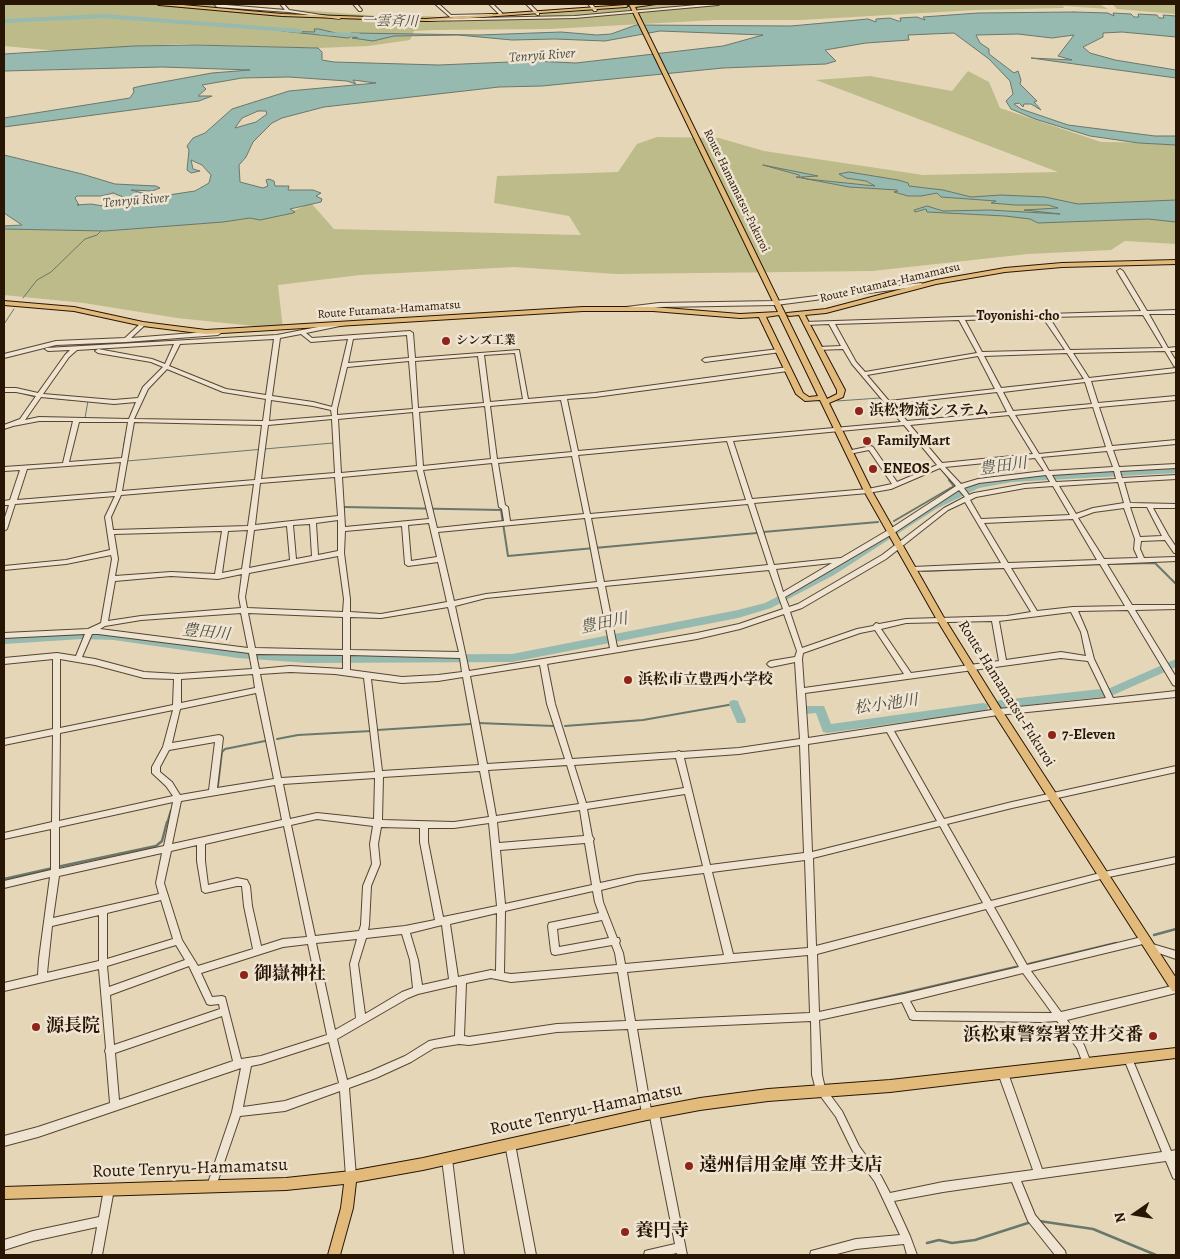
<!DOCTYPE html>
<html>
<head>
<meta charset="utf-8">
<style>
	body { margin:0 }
	#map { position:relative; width:1180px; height:1259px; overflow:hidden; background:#e5d6b8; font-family:Alegreya,serif }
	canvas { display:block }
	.frame { position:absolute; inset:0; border:5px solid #281503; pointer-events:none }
	.north { position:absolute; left:1110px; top:1189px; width:50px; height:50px; -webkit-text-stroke:4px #eee4d1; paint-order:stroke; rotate:257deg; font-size:14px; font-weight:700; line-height:20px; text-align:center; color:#281503 }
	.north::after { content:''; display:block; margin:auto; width:18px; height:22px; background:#281503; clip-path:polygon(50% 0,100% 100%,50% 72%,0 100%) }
</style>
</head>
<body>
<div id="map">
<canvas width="1180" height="1259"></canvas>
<div class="frame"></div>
<div class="north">N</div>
</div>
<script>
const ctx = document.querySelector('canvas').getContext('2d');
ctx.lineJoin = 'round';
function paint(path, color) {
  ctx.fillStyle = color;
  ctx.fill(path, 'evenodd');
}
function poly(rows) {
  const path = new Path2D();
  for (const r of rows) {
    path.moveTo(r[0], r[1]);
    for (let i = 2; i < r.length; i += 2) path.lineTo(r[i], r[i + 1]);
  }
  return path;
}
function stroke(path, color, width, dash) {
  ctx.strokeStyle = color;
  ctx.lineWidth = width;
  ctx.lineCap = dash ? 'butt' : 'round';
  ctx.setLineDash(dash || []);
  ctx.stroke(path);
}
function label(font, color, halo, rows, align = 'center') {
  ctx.font = font + ' Alegreya,"Noto Serif JP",serif';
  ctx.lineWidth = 5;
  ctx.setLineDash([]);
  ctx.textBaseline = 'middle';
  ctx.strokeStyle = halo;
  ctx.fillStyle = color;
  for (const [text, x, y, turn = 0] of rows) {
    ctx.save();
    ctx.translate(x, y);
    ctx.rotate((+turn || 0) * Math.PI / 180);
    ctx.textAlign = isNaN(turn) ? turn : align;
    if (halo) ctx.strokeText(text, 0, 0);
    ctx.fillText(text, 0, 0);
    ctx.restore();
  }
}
paint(poly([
	[4,4,221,4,380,16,427,16,473,20,667,4,1099,4,1108,9,1063,6,1064,8,975,10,801,20,716,20,550,29,434,30,414,31,410,40,368,46,318,48,178,44,58,51,4,46],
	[1112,4,1176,4,1176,14,1117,9],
	[968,71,989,82,1000,108,1101,142,1176,143,1176,244,1125,241,1111,250,1028,254,872,271,616,274,515,267,360,275,278,285,283,329,177,318,84,303,4,295,4,228,37,230,284,215,311,203,334,229,581,235,569,216,494,203,497,176,618,172,637,144,657,137,719,138,764,151,923,175,1058,172,816,80,870,76,952,91]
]), '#bdbb89');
const water = poly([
	[1074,12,1108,13,1114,16,1113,13,1131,14,1134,17,1139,17,1138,14,1157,15,1159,18,1164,18,1163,15,1176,16,1176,37,1122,32,1103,33,1103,37,1083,47,1090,53,1115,60,1176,70,1176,78,1031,58,1072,60,1058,56,1074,35,1052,38,1018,34,976,35,980,43,989,49,989,54,1014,73,1018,71,1021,80,1020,84,1037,101,1034,102,1041,110,1031,104,1024,104,1023,107,1019,103,1014,104,1021,109,1068,125,1155,136,1176,136,1176,145,1139,143,1090,136,1035,119,1011,109,1006,101,1013,94,1010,81,989,59,954,33,908,35,909,40,866,43,825,50,836,61,826,64,723,68,542,86,499,87,324,107,282,118,272,123,253,142,246,157,239,165,240,182,263,188,268,186,266,180,269,179,274,181,275,186,289,186,288,190,313,190,321,193,316,196,322,199,321,202,290,209,295,212,293,213,260,220,250,218,223,222,105,231,4,229,4,226,22,225,4,213,4,155,82,174,115,184,156,186,160,188,152,191,131,190,151,195,150,199,155,200,162,196,195,191,209,183,211,175,202,165,191,160,193,169,200,171,191,173,187,170,189,150,187,146,193,138,205,133,232,109,289,91,376,83,353,80,356,84,347,81,289,77,242,78,202,85,206,89,198,96,212,96,199,101,4,127,4,118,130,98,134,92,133,88,141,86,212,73,250,70,162,67,4,71,4,54,134,46,195,45,318,48,322,52,322,60,334,62,439,65,533,61,576,63,723,46,763,35,660,31,605,41,555,39,512,40,458,35,394,36,373,41,352,38,358,37,352,36,348,38,282,31,315,32,314,29,319,29,344,35,352,33,479,35,561,32,597,35,611,34,636,25,791,26,868,19,876,22,876,19,890,18,898,21,901,21,900,18,917,17,925,20,923,17,978,13,1074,12],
	[258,111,266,111,267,114,256,122,235,128,242,118,258,111],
	[113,193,131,200,114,202,133,206,115,208,91,204,77,205,79,205,75,198,77,196,101,196,113,193],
	[763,165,818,176,801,177,807,179,875,186,866,181,846,178,839,174,849,172,898,180,908,183,909,186,943,190,971,197,1001,195,1045,197,1078,204,1176,200,1176,222,1148,219,1038,223,1030,219,1005,216,927,212,926,209,915,212,914,210,927,206,943,211,989,210,1060,214,1024,210,1058,208,1048,205,1015,205,991,203,996,201,941,197,937,193,921,196,908,196,894,192,898,191,897,190,849,187,802,178,796,177,800,177,799,175,763,165]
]);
paint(water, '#96b9b0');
stroke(water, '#6a776b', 1);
stroke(poly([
	[23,298,37,280,51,272,85,239,97,235,101,231],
	[4,324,14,309],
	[24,394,35,397],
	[40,397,70,400],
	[837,401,880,398,896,416],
	[85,418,88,401],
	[906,427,911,433],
	[127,430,128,423],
	[122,458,125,437],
	[127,461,333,443,334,448],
	[941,469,950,481]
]), '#6a776b', 1);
stroke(poly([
	[343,507,501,510,508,556,757,533],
	[894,521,954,486,949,480],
	[763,532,878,522],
	[1106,564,1155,563,1176,584],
	[1026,567,1101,564],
	[923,571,1003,568],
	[971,712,983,710],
	[478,723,554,726],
	[565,726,643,720,734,704],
	[377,730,471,724],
	[277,739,298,735,371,731],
	[548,766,566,765],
	[218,786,222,752,225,749,265,741],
	[167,823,171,810]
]), '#6a776b', 2);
stroke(poly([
	[57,867,156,846,162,841,167,822],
	[4,879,53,868],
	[1154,935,1176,929],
	[1029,964,1116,943],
	[857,1004,1016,967],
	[1039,1221,1093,1229,1156,1255],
	[927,1243,939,1240,952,1243,975,1240,1031,1222]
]), '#6a776b', 2.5);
paint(poly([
	[103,14,300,29,303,31,300,33,103,18,4,23,4,19,103,14],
	[319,32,359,33,362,35,359,37,321,35,319,34,319,32],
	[1176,467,1176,473,1012,482,979,488,936,509,834,575,771,608,738,618,512,662,308,663,238,658,114,640,82,639,4,644,4,636,82,631,114,632,238,650,308,655,512,654,738,610,765,603,828,571,930,505,974,483,1012,476,1176,467],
	[1176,659,1176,667,1111,696,1001,708,997,707,996,704,997,701,1001,700,1110,688,1176,659],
	[734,700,738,701,739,704,746,720,745,723,737,723,736,720,729,704,730,701,734,700],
	[983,703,987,704,988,707,987,710,983,711,827,733,823,732,816,713,806,714,802,713,801,710,802,707,806,706,824,706,831,724,983,703]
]), '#96b9b0');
const minor = poly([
	[214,4,285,10,280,4,284,4,289,10,341,18,339,19,288,12,217,7,214,4],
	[353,4,357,4,362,10,361,11,359,11,353,4],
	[435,4,439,4,451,15,492,14,494,15,492,16,450,17,435,4],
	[489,4,493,4,502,13,502,15,500,15,489,4],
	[526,4,530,4,539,13,539,15,537,15,526,4],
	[588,4,592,4,597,10,596,11,594,11,588,4],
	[708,4,720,4,718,5,575,18,426,21,424,20,426,19,575,16,708,4],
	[1120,269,1123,271,1147,311,1176,310,1176,314,1149,314,1168,348,1176,347,1176,351,1170,351,1176,361,1176,367,1174,366,1165,351,1073,353,1089,378,1176,368,1176,372,1091,381,1098,403,1176,396,1176,400,1099,407,1112,446,1176,440,1176,444,1113,450,1119,467,1176,464,1176,468,1120,471,1122,478,1176,475,1176,479,1124,482,1130,503,1176,504,1176,508,1153,508,1168,535,1176,547,1176,553,1174,553,1165,540,1141,541,1140,549,1144,558,1176,557,1176,561,1107,564,1132,605,1176,605,1176,609,1135,610,1176,677,1176,686,1173,685,1128,610,1078,611,1087,632,1094,659,1113,698,1176,691,1176,697,998,715,894,731,944,819,1012,802,1176,766,1176,772,1012,808,947,824,991,901,1104,872,1176,857,1176,863,1104,878,994,907,1027,965,1146,936,1149,937,1150,940,1149,943,1176,951,1176,959,1147,949,1146,946,1147,943,1031,971,1061,1012,1176,985,1176,993,1067,1020,1084,1045,1091,1063,1090,1066,1087,1067,1084,1066,1077,1048,1057,1021,1042,1022,913,1020,910,1019,902,1002,819,1020,822,1075,825,1088,842,1111,859,1146,881,1176,890,1193,943,1182,1033,1170,998,1073,1000,1070,1003,1069,1006,1070,1008,1073,1042,1169,1162,1152,1124,1059,1125,1056,1128,1055,1131,1056,1171,1151,1176,1150,1176,1160,1175,1160,1176,1164,1176,1180,1173,1178,1166,1161,1021,1181,1035,1215,1065,1251,1066,1255,1055,1255,1028,1221,1012,1182,943,1192,894,1201,910,1236,917,1255,907,1255,904,1244,856,1249,833,1255,810,1255,811,1251,815,1250,856,1239,900,1235,875,1182,853,1152,836,1117,816,1090,812,1075,811,1021,637,1029,651,1110,654,1108,657,1110,659,1113,687,1255,677,1255,677,1253,668,1255,644,1255,645,1251,649,1250,675,1244,650,1117,647,1119,644,1117,642,1114,628,1029,557,1032,469,1045,459,1044,434,1048,411,1062,376,1078,349,1088,356,1177,354,1180,351,1182,348,1180,346,1177,340,1091,285,1111,240,1116,215,1189,212,1191,209,1189,207,1186,232,1112,241,1068,38,1137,4,1146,4,1136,38,1127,110,1103,106,1054,105,1051,106,1048,99,969,4,991,4,983,38,975,39,959,50,877,4,888,4,881,51,870,51,829,4,839,4,833,52,822,53,735,4,745,4,739,53,729,53,659,4,664,4,658,57,653,76,656,85,634,4,638,4,633,88,629,101,623,112,559,111,555,66,564,4,570,4,566,66,560,110,550,105,517,115,496,15,504,7,529,4,531,4,520,9,505,4,505,4,501,10,500,20,470,4,471,4,467,63,463,73,421,39,421,13,426,4,429,4,425,20,419,36,396,16,392,4,392,4,388,16,388,38,393,65,355,70,350,48,351,45,349,46,348,277,335,343,322,345,323,345,325,306,333,312,338,410,331,413,333,415,358,519,350,528,399,595,393,788,367,791,369,788,371,595,397,567,399,578,451,901,422,852,364,843,349,817,350,817,348,819,347,841,346,829,324,806,325,803,323,804,322,1141,311,1117,271,1120,269],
	[1143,315,1163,348,1070,350,1049,317,1143,315],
	[1043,318,1065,350,982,352,965,320,1043,318],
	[959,320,977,353,865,372,856,362,835,324,959,320],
	[301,334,311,342,348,339,332,407,313,402,272,396,280,338,301,334],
	[407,335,409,358,348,363,353,339,407,335],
	[274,339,266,395,226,389,169,366,180,344,274,339],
	[174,344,165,364,152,359,98,349,95,351,98,353,151,362,163,367,143,387,138,398,114,400,43,394,69,357,77,350,174,344],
	[515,353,523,399,490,402,484,355,515,353],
	[1067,353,1084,379,1001,388,984,356,1067,353],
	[478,356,484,403,418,408,415,361,478,356],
	[978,356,995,389,889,401,867,375,978,356],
	[409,361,413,409,337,415,337,409,347,367,409,361],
	[167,369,223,392,266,399,263,421,134,419,148,389,167,369],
	[1085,382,1092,404,1013,411,1003,392,1085,382],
	[997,392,1007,412,907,421,892,404,997,392],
	[41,397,114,404,136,402,129,419,39,417,25,420,41,397],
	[271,400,313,406,331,410,332,416,269,421,271,400],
	[561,400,572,452,497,459,490,406,561,400],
	[485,406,491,459,423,466,419,412,485,406],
	[1093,407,1106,447,1039,454,1015,415,1093,407],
	[413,412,417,466,341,473,338,419,413,412],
	[1009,415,1033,454,942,463,910,425,1009,415],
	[332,419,335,473,261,479,268,425,332,419],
	[79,422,128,422,122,458,69,462,79,422],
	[134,422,262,425,255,480,122,491,134,422],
	[904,425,937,465,897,482,873,447,871,446,847,451,846,452,847,453,849,454,869,450,892,484,868,489,752,499,733,441,904,425],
	[727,441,746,500,590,514,578,455,727,441],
	[1107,451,1113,467,1049,471,1041,457,1107,451],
	[572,456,584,514,510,521,508,507,505,505,498,463,572,456],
	[1035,458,1044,471,978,479,961,484,945,467,1035,458],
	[121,462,116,492,17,500,27,469,121,462],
	[492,463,499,507,502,509,504,521,437,528,423,470,492,463],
	[940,468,956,486,890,529,841,558,774,565,754,503,868,493,891,489,940,468],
	[417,470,429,519,345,527,342,477,417,470],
	[1114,471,1116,479,1056,482,1052,475,1114,471],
	[1046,475,1050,482,1025,484,974,493,969,495,964,488,979,483,1046,475],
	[335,477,338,516,255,525,260,483,335,477],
	[1118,482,1124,503,1093,508,1076,514,1059,486,1118,482],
	[254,484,248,526,113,530,111,517,121,495,254,484],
	[1053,486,1070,515,981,519,970,500,976,497,1025,488,1053,486],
	[959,490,965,497,944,508,882,555,798,604,789,607,785,597,894,533,959,490],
	[965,502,1001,563,913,567,910,569,911,571,1004,568,1031,612,1007,616,906,619,879,624,876,623,873,626,857,629,802,648,790,612,802,608,886,559,948,510,965,502],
	[748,504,768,565,604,582,591,518,748,504],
	[1130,507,1147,507,1162,536,1140,537,1130,507],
	[1124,508,1135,539,1134,549,1138,558,1104,559,1078,518,1094,512,1124,508],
	[585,518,597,582,486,594,454,601,438,532,585,518],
	[1073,519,1097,560,1008,563,984,523,1073,519],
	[338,520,338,551,318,555,316,523,338,520],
	[429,523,437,557,411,561,408,525,429,523],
	[310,524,312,556,296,559,293,525,310,524],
	[287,526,290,560,249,568,254,530,287,526],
	[402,526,405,564,408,566,438,562,447,602,381,614,350,612,350,599,344,553,345,531,402,526],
	[248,530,242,569,222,573,228,531,248,530],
	[222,531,215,574,171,572,115,576,118,559,114,534,222,531],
	[338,556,344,599,343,612,247,608,245,597,249,573,338,556],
	[832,563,783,592,776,569,832,563],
	[1100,564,1125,606,1073,607,1037,611,1011,568,1100,564],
	[769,570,783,609,739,624,697,633,617,647,605,586,769,570],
	[242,574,239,597,241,608,141,616,108,621,115,581,171,576,218,579,242,574],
	[598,587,610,648,469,671,455,606,486,598,598,587],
	[448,607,459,652,350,650,350,617,381,618,448,607],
	[1071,612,1081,632,1086,656,1061,652,1006,660,999,621,1071,612],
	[241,613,248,648,100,629,105,626,141,620,241,613],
	[248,613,343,617,343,650,255,648,248,613],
	[784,614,797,651,795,657,771,661,769,662,767,664,769,666,771,667,795,662,800,739,739,748,681,752,679,751,676,752,572,759,555,704,547,664,697,639,740,629,784,614],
	[992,621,999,661,911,673,881,629,906,623,992,621],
	[875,630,904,674,804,688,802,659,803,653,860,633,875,630],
	[92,634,98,634,249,653,252,669,178,674,144,672,95,659,82,657,92,634],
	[256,654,343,655,343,669,290,666,259,669,256,654],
	[350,655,460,658,462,672,438,675,402,677,350,670,350,655],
	[1061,658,1088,661,1106,698,998,709,808,738,805,693,1061,658],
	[60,659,95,665,144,678,174,679,173,705,60,728,60,659],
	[540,665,547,704,565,759,487,764,470,676,540,665],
	[290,672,335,674,364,678,375,772,281,778,260,674,290,672],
	[253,674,255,688,181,703,181,679,253,674],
	[463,677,479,765,382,771,371,679,402,683,438,681,463,677],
	[256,693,274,779,217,788,223,738,222,736,219,735,172,743,180,709,256,693],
	[173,710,163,747,152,767,152,773,166,786,173,796,59,821,60,733,173,710],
	[887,732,937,821,812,852,808,744,887,732],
	[215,742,209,790,180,795,172,782,160,772,160,767,169,750,215,742],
	[800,745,804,853,710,865,684,758,739,754,800,745],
	[676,758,684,788,586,803,574,765,676,758],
	[567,765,579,804,496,816,488,770,567,765],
	[480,771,489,817,454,822,382,820,383,777,480,771],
	[375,778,374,819,317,813,290,819,283,784,375,778],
	[275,785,282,820,172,844,181,801,275,785],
	[685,794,703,866,637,875,600,883,593,841,594,839,592,836,587,809,685,794],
	[173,802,164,846,59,869,59,827,173,802],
	[580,810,584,836,499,843,497,822,580,810],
	[317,819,373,826,370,844,372,864,363,886,361,925,359,931,315,936,291,825,317,819],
	[489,823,497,906,443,917,428,842,428,828,454,828,489,823],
	[284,826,307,937,283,939,261,946,252,906,250,886,247,880,237,878,208,885,205,861,205,844,284,826],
	[940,826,983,903,816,946,813,858,940,826],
	[381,827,420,828,420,842,435,920,405,926,368,930,369,925,371,886,380,864,378,844,381,827],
	[585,843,592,885,505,904,500,850,585,843],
	[197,845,197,861,202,891,205,893,237,886,242,886,244,906,253,949,198,966,182,940,164,883,171,851,197,845],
	[162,853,156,883,159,894,53,918,59,876,162,853],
	[805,860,808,948,733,954,712,872,805,860],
	[704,873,724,955,625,964,623,953,619,943,620,941,619,938,617,938,603,902,601,890,637,881,704,873],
	[593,891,595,902,599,913,549,923,548,926,551,951,552,954,555,955,612,945,615,953,617,965,511,974,504,973,505,911,593,891],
	[161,900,173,939,107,959,107,913,161,900],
	[986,909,1019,967,904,994,819,1012,817,954,986,909],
	[497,913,496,971,491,970,458,977,450,924,497,913],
	[99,915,99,961,47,973,52,926,99,915],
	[602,920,609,938,559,947,557,929,602,920],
	[442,925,449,979,422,985,418,960,410,933,442,925],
	[402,934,410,960,413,988,402,992,365,1014,358,964,366,938,402,934],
	[357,939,350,964,356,1018,335,1030,316,943,357,939],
	[308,944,327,1035,261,1056,241,1059,225,997,222,996,212,997,201,973,283,947,308,944],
	[176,945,185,960,109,987,107,966,176,945],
	[808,955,810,1013,635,1021,627,972,808,955],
	[189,966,207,1004,210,1005,219,1004,220,1009,114,1045,110,995,189,966],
	[618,972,626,1021,557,1024,469,1037,464,1036,466,983,491,978,511,982,618,972],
	[1023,973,1052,1013,916,1012,910,1001,1023,973],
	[457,985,455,1036,429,1041,405,1056,371,1071,347,1080,337,1039,408,998,418,994,457,985],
	[222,1016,233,1061,119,1100,115,1053,222,1016],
	[329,1042,339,1083,285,1101,243,1107,251,1066,261,1064,329,1042],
	[921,283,924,285,923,286,776,305,659,307,626,311,623,309,626,307,659,303,776,301,921,283],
	[143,322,146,324,145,325,131,338,218,331,221,333,218,335,126,342,56,345,4,358,4,354,56,341,125,338,141,323,143,322],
	[779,349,781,350,781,352,705,362,702,360,705,358,779,349],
	[510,1139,513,1141,515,1144,536,1255,526,1255,505,1144,507,1141,510,1139],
	[447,1154,450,1156,452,1159,464,1255,454,1255,442,1159,444,1156,447,1154],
	[109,1184,112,1186,114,1189,102,1255,92,1255,97,1227,33,1241,4,1250,4,1240,33,1231,99,1217,104,1189,106,1186,109,1184]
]);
const major = poly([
	[157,4,172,4,282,14,426,19,626,5,628,6,626,7,426,21,282,16,159,5,157,4],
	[629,4,656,4,635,7,827,399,837,394,837,390,799,315,789,316,786,314,787,313,826,309,936,280,1005,268,1062,263,1176,260,1176,264,1062,267,1005,272,936,284,826,313,805,315,845,390,843,397,829,403,872,491,943,616,1001,709,1176,978,1176,992,1172,991,995,715,937,620,864,491,820,400,805,401,796,394,759,317,740,318,653,311,583,311,206,334,143,326,74,311,4,305,4,301,74,307,143,322,206,330,583,307,653,307,740,314,778,312,629,4],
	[779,315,818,396,809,397,803,393,766,317,779,315],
	[1176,1048,1176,1058,890,1092,768,1101,700,1110,647,1120,423,1170,356,1182,353,1208,340,1255,328,1255,341,1208,344,1184,286,1190,4,1199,4,1187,286,1178,351,1171,423,1158,647,1108,700,1098,768,1089,890,1080,1176,1048]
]);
stroke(minor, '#574530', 2);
stroke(major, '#281503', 2);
paint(minor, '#eee4d1');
paint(major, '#e2bb7c');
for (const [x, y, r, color] of [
	[446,341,5,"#8f2418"],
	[859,411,5,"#8f2418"],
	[867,441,5,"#8f2418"],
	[873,469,5,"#8f2418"],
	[628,680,5,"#8f2418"],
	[1052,735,5,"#8f2418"],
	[244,975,5,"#8f2418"],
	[36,1027,5,"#8f2418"],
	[1153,1036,5,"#8f2418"],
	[689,1166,5,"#8f2418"],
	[625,1232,5,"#8f2418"]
]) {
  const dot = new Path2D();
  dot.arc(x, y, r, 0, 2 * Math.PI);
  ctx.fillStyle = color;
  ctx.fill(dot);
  stroke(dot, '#eee4d1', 2);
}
label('12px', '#281503', '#eee4d1', [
	["Route Hamamatsu-Fukuroi",736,191,64],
	["Route Futamata-Hamamatsu",890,283,-13],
	["Route Futamata-Hamamatsu",389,310,-4]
]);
label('bold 12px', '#281503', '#eee4d1', [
	["シンズ工業",456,341]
], 'left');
label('italic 14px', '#4e4e40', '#eee4d1', [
	["一雲斉川",390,22,1],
	["Tenryū River",542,56,-4],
	["Tenryū River",136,201,-5]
]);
label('bold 14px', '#281503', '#eee4d1', [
	["Toyonishi-cho",1018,317]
]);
label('bold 15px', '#281503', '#eee4d1', [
	["浜松物流システム",869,411],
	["FamilyMart",877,441],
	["ENEOS",883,469],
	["浜松市立豊西小学校",638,680],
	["7-Eleven",1062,735]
], 'left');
label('15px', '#281503', '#eee4d1', [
	["Route Hamamatsu-Fukuroi",1006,694,58]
]);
label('italic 16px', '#4e4e40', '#eee4d1', [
	["豊田川",1003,467,-8],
	["豊田川",604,624,-12],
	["豊田川",206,633,6],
	["松小池川",886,705,-8]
]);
label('bold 18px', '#281503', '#eee4d1', [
	["御嶽神社",254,975],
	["源長院",46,1027],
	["浜松東警察署笠井交番",1143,1036,"right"],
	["遠州信用金庫 笠井支店",699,1166],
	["養円寺",635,1232]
], 'left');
label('18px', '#281503', '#eee4d1', [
	["Route Tenryu-Hamamatsu",586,1110,-12],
	["Route Tenryu-Hamamatsu",190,1169,-2]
]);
</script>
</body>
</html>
